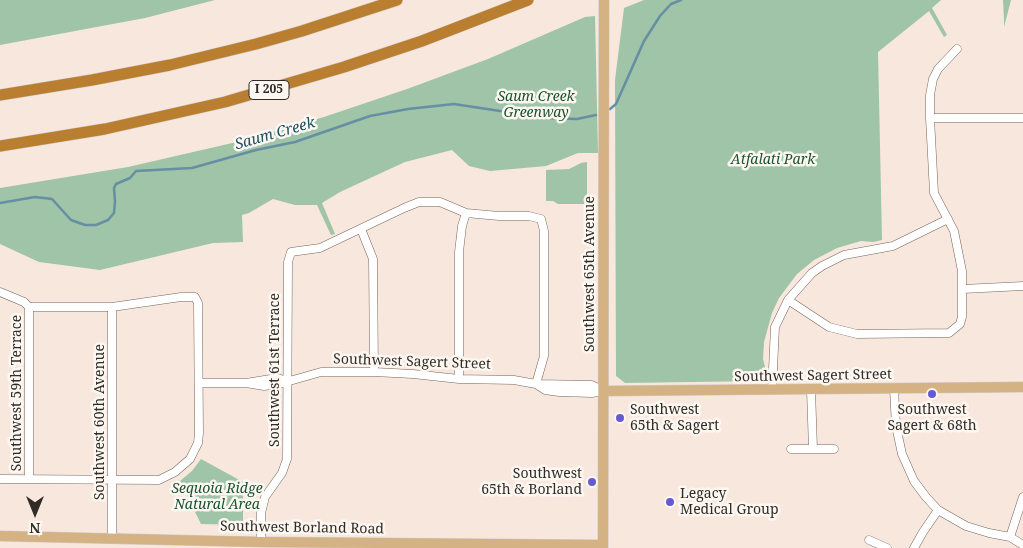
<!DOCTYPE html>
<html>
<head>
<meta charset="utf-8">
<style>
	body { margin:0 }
	#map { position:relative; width:1023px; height:548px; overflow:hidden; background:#f8e7dc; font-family:"Noto Serif",serif }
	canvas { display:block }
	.north { position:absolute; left:10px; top:488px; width:50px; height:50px; -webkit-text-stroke:4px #fdf7f2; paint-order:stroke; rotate:180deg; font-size:14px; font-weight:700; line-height:20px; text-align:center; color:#312b27 }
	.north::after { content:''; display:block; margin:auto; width:18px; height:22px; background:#312b27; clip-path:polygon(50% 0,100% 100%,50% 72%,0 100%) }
</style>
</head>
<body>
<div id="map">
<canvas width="1023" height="548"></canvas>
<div class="north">N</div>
</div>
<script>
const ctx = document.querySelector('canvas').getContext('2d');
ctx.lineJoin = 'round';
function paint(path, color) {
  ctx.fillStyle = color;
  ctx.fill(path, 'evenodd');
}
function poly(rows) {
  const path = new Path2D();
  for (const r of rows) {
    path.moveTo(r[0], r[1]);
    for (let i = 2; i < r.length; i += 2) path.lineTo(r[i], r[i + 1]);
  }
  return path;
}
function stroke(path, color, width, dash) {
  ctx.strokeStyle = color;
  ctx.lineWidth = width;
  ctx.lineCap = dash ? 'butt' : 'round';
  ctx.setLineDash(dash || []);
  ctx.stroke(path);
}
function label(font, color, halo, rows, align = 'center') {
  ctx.font = font + ' "Noto Serif",serif';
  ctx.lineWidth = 5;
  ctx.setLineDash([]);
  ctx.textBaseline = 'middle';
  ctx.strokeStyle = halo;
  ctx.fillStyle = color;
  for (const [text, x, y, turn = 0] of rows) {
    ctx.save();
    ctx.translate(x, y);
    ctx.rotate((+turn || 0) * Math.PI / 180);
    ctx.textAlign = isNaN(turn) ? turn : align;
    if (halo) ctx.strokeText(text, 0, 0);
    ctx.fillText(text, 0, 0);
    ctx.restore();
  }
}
paint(poly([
	[0,0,215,0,145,18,0,45],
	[644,0,941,0,932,8,947,35,944,37,929,11,878,52,882,240,873,242,861,241,837,248,814,260,797,274,779,298,772,313,764,342,763,359,765,367,765,376,764,379,760,381,625,383,616,376,615,80,624,8],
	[1003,0,1011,0,1004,27,1004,19],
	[595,16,598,153,578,153,546,166,490,171,469,166,452,150,405,162,340,192,322,203,335,234,331,235,317,205,295,205,273,199,249,213,242,215,243,242,213,243,100,270,39,262,0,244,0,188,128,167,241,141,324,117,407,89,488,59,585,17],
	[587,162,587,204,558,204,553,201,546,201,546,170,569,169,581,163],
	[201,459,243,482,243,525,201,524,180,481,192,471]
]), '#9fc4a7');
stroke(poly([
	[610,109,616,104,644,41,660,16,671,4,681,0],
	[0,203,35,197,52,199,71,220,85,225,96,225,108,220,114,213,115,201,114,188,116,184,130,178,136,171,192,168,256,150,295,142,370,116,408,109,454,104,546,118,577,119,596,115]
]), '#668fa3', 2.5);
const minor = poly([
	[930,118,1023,118],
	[361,229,373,259,374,372],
	[963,289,1023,286],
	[0,292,24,302,29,307,112,307,181,297,195,297,198,303,199,433,198,443,190,459,175,472,159,480,0,479],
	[788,300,829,327,857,334,949,333,960,324,962,317,962,271,954,231,934,193,930,118,930,95,933,79,938,69,957,49],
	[459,379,459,252,462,226,466,213],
	[199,383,246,383,277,378,288,381],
	[246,383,264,386,279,384,321,372,374,372,413,374,459,379,514,380,536,384,592,385,604,391],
	[536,384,545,390,559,392,592,393,604,391],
	[894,389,896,426,902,454,914,481,926,497,938,510,966,526,989,533,1010,537,1023,545],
	[772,390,775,327,788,300,812,273,822,266,844,255,893,246,948,219],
	[811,390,813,449],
	[791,449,834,449],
	[29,479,29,307],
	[1010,537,1023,497],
	[112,538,112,307],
	[869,540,887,548],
	[261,542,261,513,265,497,282,473,287,459,288,262,291,252,320,248,404,208,419,202,440,202,466,213,499,216,529,216,541,219,544,231,544,356,536,384],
	[914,548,923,532,938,510]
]);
const major = poly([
	[604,391,1023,387],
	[0,536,261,542,603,545],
	[603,548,604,0]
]);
const highway = poly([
	[0,95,92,80,170,65,256,44,302,31,397,0],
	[0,146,105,129,225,102,344,67,422,41,528,0]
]);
stroke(minor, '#74665c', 9);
stroke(major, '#cecccb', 11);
stroke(highway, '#cecccb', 12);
stroke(minor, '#fff', 8);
stroke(major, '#d5b283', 10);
stroke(highway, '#b97e30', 11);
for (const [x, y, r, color] of [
	[932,394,5,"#655ad3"],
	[620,418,5,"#655ad3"],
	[592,482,5,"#655ad3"],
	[670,502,5,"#655ad3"]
]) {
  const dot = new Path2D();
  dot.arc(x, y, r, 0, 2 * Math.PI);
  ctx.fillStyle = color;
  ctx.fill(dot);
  stroke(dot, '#fdf7f2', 2);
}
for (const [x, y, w] of [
	[269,90,40]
]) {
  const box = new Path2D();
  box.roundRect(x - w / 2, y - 9.5, w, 19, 4);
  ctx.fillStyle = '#fdf7f2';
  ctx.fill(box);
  stroke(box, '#312b27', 1);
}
label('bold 12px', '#312b27', null, [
	["I 205",269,90]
]);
label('italic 14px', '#19522e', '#fdf7f2', [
	["Saum Creek",536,97],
	["Greenway",536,113],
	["Atfalati Park",773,160],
	["Sequoia Ridge",217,489],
	["Natural Area",217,505]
]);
label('14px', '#312b27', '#fdf7f2', [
	["Southwest 65th Avenue",590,274,-90],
	["Southwest Sagert Street",412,362,2],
	["Southwest 61st Terrace",275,370,-90],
	["Southwest Sagert Street",813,376,-1],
	["Southwest 59th Terrace",17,393,-90],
	["Southwest 60th Avenue",100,422,-90],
	["Southwest Borland Road",302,528,1]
]);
label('14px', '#312b27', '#fdf7f2', [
	["Southwest",630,410],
	["65th & Sagert",630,426],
	["Southwest",932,410,"center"],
	["Sagert & 68th",932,426,"center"],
	["Southwest",582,474,"right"],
	["65th & Borland",582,490,"right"],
	["Legacy",680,494],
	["Medical Group",680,510]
], 'left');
label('italic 15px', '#1c4e64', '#fdf7f2', [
	["Saum Creek",275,134,-16]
]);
</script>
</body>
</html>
